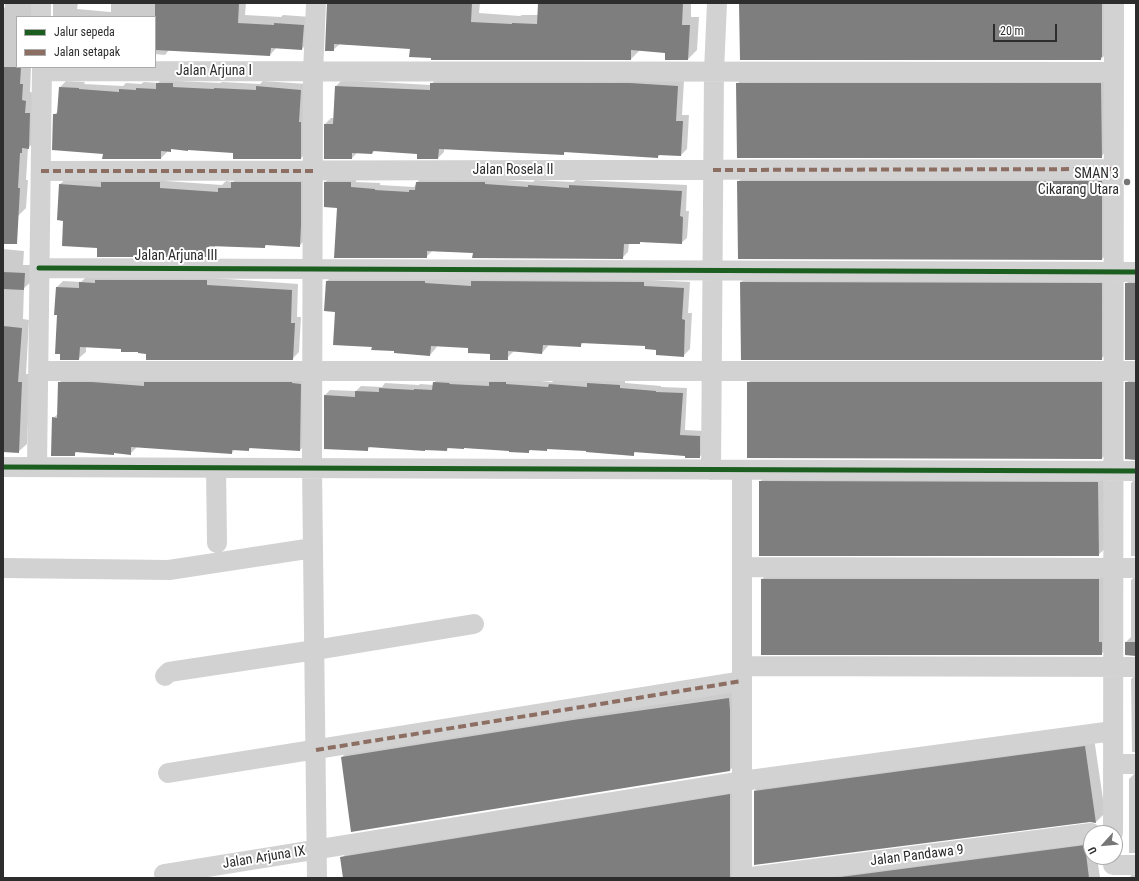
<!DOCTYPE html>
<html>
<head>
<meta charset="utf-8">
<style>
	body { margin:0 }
	#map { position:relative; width:1139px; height:881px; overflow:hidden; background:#fff; font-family:"Roboto Condensed",sans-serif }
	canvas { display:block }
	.frame { position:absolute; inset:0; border:4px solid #2d2d2d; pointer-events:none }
	.legend { position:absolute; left:16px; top:16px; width:140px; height:52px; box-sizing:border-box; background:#fff; border:1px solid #ababab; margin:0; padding:5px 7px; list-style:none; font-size:12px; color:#2d2d2d }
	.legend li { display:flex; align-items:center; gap:8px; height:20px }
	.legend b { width:20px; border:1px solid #ababab }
	.north { position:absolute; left:1083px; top:825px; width:40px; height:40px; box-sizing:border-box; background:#fff; border:1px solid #ababab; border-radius:50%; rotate:243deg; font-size:11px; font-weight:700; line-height:16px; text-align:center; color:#2d2d2d }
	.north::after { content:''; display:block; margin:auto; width:14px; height:18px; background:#767676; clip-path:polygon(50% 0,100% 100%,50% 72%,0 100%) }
	.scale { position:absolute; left:993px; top:24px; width:64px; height:18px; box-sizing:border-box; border:2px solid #2d2d2d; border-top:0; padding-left:5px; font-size:12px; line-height:14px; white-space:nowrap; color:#2d2d2d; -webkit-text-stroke:3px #fff; paint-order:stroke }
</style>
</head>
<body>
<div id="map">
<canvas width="1139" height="881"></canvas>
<div class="frame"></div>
<ul class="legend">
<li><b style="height:5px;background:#1b5e20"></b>Jalur sepeda</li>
<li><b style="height:5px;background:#8d6e63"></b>Jalan setapak</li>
</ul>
<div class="north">U</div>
<div class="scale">20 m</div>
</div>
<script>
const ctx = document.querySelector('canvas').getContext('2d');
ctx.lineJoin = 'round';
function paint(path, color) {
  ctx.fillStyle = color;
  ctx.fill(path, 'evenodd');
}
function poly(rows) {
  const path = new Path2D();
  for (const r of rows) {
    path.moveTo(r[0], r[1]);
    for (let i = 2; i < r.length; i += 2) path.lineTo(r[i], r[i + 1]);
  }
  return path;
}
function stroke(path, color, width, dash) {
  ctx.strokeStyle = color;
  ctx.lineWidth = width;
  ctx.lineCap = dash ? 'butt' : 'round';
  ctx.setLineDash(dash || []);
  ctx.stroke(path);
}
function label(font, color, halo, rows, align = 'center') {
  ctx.font = font + ' "Roboto Condensed",sans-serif';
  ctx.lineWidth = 4;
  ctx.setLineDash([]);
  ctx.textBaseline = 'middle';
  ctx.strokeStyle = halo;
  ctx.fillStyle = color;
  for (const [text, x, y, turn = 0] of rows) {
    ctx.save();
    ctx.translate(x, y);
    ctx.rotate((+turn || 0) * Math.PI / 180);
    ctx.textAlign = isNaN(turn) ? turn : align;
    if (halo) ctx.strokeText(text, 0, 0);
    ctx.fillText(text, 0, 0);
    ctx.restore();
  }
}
paint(poly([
	[5,3,37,3,42,17,17,17,17,67,31,67,30,92,34,93,37,139,28,148,26,180,28,180,26,208,18,216,3,216,3,9,5,7],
	[53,3,78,3,77,9,111,12,111,3,246,3,245,15,281,17,283,15,311,17,310,40,302,49,277,47,270,55,169,50,165,55,155,54,155,17,53,17],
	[328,3,480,3,479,13,520,16,522,15,538,15,539,3,691,3,691,17,699,17,697,50,688,59,666,52,640,50,631,59,432,57,411,48,340,44,333,50],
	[740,3,1111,3,1110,50,1101,59,741,59],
	[747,74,1110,75,1110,147,1101,157,737,84],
	[164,77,179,81,220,83,222,82,260,84,263,81,307,84,307,152,301,158,234,152,172,148,170,151,167,150,167,152,161,158,104,153,54,115,59,110,60,87,66,81,85,82,84,84,123,86,126,83,141,84,144,82,158,83],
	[437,77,684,80,682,115,689,115,687,149,681,155,661,154,658,157,566,151,563,154,444,148,444,152,438,158,418,153,376,150,372,153,357,153,352,158,325,158,325,124,331,118,334,118,336,86,342,80,431,85],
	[748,172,1111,172,1111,250,1102,259,738,182],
	[166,176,166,181,222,185,226,181,233,182,239,176,308,176,306,239,299,246,267,244,265,247,215,245,215,249,208,256,98,247,65,220,60,184,67,178],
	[422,176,491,179,533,182,535,180,573,182,576,180,687,185,686,211,689,211,687,238,681,243,641,242,639,243,629,243,628,252,622,258,432,251,426,257,338,207,325,182,331,177,356,177,356,182,380,183,380,185,414,187],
	[3,249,24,251,23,265,32,265,32,281,24,288,23,319,29,320,26,374,30,374,27,444,18,452,3,451],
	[751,273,1111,275,1111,349,1102,358,741,282],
	[334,274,651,280,690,282,688,313,692,313,690,349,683,356,646,345,584,342,580,346,549,344,548,346,542,353,514,351,507,358,469,347,437,346,436,348,430,355,373,346,336,311,325,310,327,281],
	[1135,275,1136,275,1136,358,1126,284],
	[87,276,213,278,298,284,297,317,301,317,299,352,293,358,147,353,122,349,86,346,86,352,79,358,58,314,57,287,63,281,81,282],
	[757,374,1111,374,1111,449,1102,458,748,383],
	[1135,374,1136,374,1136,458,1126,383],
	[66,376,307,377,307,443,300,450,252,447,248,450,235,449,232,453,138,446,130,454,115,452,113,454,77,451,74,455,53,418,58,414,59,383],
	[439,377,492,381,495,377,552,382,555,379,591,381,594,378,625,380,625,383,661,386,661,387,687,388,685,430,705,431,705,452,699,457,636,451,633,455,587,450,548,448,547,450,532,449,528,452,510,450,449,447,447,450,371,446,367,450,325,395,330,390,356,391,361,386,382,387,385,383,419,385,420,384,434,385,434,383],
	[769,472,1107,474,1108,546,1098,555,760,482],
	[1136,478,1136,556,1131,556,1131,483],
	[771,570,1108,571,1111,645,1101,654,762,654,762,579],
	[1136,575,1136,654,1126,654,1126,642,1131,637,1131,580],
	[1136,674,1136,752,1132,752,1131,679],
	[738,690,739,761,730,770,352,831,342,757,351,748],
	[1094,738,1105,813,1096,822,754,791,764,782],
	[1136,772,1136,853,1129,853,1129,779],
	[739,786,745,878,344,878,342,858,351,848],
	[1091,837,1091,857,1097,857,1100,878,772,878],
	[1136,870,1136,878,1130,878,1130,877]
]), '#0003');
paint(poly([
	[155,3,239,3,238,23,274,25,274,23,304,25,302,50,271,48,270,56,155,50],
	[327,3,472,3,471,22,512,24,512,23,537,24,538,3,683,3,682,25,690,25,688,60,665,60,665,53,631,50,631,60,431,60,431,58,409,57,410,49,334,44,334,51,325,51],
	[739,3,1102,3,1102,57,1101,57,1101,60,740,60],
	[3,67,21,67,20,84,23,84,22,100,26,101,25,113,30,113,29,149,22,148,22,153,20,153,18,188,20,188,17,244,3,244],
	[156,83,173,83,173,87,214,89,214,88,256,90,256,86,301,90,299,122,301,122,301,159,233,159,233,153,188,150,188,151,171,149,171,152,161,151,161,159,102,159,103,154,52,150,53,114,57,114,59,87,79,88,79,89,119,92,119,89,136,90,136,88,156,89],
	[430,83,630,83,678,86,676,121,683,121,681,156,658,155,658,158,564,152,564,155,439,149,438,159,417,159,417,154,373,151,372,154,352,153,352,159,324,159,324,124,333,124,335,86,430,90],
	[736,83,1101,83,1102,158,737,158],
	[737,181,1102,181,1102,260,738,259],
	[101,182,160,182,160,188,218,192,218,188,231,188,231,182,301,182,301,225,300,247,265,245,265,248,209,246,209,257,97,257,97,248,62,246,63,221,57,220,59,184,101,187],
	[324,182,351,182,351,187,375,189,375,190,409,192,409,190,415,190,416,182,485,182,485,184,528,187,528,185,569,188,569,185,682,191,680,216,683,217,682,244,640,242,640,244,624,244,623,259,472,258,473,253,427,251,427,258,334,258,337,208,324,207],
	[3,272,25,273,24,290,3,289],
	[95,280,207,280,207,285,292,290,291,323,295,323,293,360,146,360,146,354,138,353,138,352,121,352,121,349,80,347,79,360,60,360,60,354,55,354,57,315,54,315,56,287,79,288,79,282,95,283],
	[326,281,425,281,425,283,471,286,471,281,644,282,644,286,684,288,682,319,685,320,684,357,656,355,656,350,645,349,645,346,581,343,581,347,543,345,542,354,508,351,508,360,490,360,490,354,468,353,468,348,431,346,430,356,394,353,394,351,371,350,372,347,333,345,335,312,324,311],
	[740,282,1102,283,1102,360,741,360],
	[1125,283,1136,283,1136,360,1125,360],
	[3,326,22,328,18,382,22,382,19,453,3,452],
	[58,382,92,382,144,386,144,382,292,382,292,383,301,384,300,451,249,448,249,451,232,450,232,454,131,447,131,455,114,453,114,455,75,452,75,456,51,456,52,417,57,418],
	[433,382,450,383,449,384,489,386,489,382,506,382,506,384,548,387,549,384,587,387,587,383,620,385,620,388,656,391,656,392,683,393,680,435,700,436,700,458,685,458,685,456,634,452,634,456,586,452,586,451,547,449,547,451,529,450,529,453,509,452,509,451,464,448,464,449,447,448,447,451,425,450,425,451,368,447,368,451,324,449,324,395,355,397,355,391,379,392,379,388,414,390,414,389,432,390],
	[747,382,1102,382,1102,459,747,458],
	[1125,382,1136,382,1136,460,1125,459],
	[759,481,1098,482,1099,556,759,556],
	[761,579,1099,579,1099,642,1102,642,1102,655,761,655],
	[1125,642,1136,642,1136,656,1125,655],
	[729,698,730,710,730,771,351,832,341,757,573,720],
	[1085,746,1096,823,1090,822,754,865,754,791],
	[730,794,730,878,343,878,340,857],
	[1085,845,1089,878,833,878]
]), '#7e7e7e');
stroke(poly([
	[41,3,41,17],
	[316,3,313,72,312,468,317,878],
	[42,71,1114,72],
	[41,171,1114,169],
	[39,268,1136,272],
	[38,371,1136,371],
	[3,467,1136,471],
	[37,467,42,67],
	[216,468,217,543],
	[711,470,714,71,717,3],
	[742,567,1136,568],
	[3,568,169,570,313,548],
	[742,666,1136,667],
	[165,676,169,672,315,650,474,624],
	[1113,764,1136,764],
	[168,773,742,681],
	[1113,833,1114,3],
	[1113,865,1136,865],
	[164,874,742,781,1113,731],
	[742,878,742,470],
	[743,878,1091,833]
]), '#d2d2d2', 20);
stroke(poly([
	[713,170,1114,169],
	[41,171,313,171],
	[316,750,742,681]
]), '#8d6e63', 4, [8, 4]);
stroke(poly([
	[39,268,1136,272],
	[3,467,1136,471]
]), '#1b5e20', 5);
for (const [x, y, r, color] of [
	[1127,182,4,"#767676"]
]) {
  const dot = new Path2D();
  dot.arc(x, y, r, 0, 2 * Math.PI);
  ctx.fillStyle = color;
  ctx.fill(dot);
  stroke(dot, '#fff', 1.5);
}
label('14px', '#2d2d2d', '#fff', [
	["Jalan Arjuna I",214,71],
	["Jalan Rosela II",513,170],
	["Jalan Arjuna III",176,256],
	["Jalan Pandawa 9",917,856,-7],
	["Jalan Arjuna IX",264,858,-9]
]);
label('14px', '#2d2d2d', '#fff', [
	["SMAN 3",1119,174],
	["Cikarang Utara",1119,190]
], 'right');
</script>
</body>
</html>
